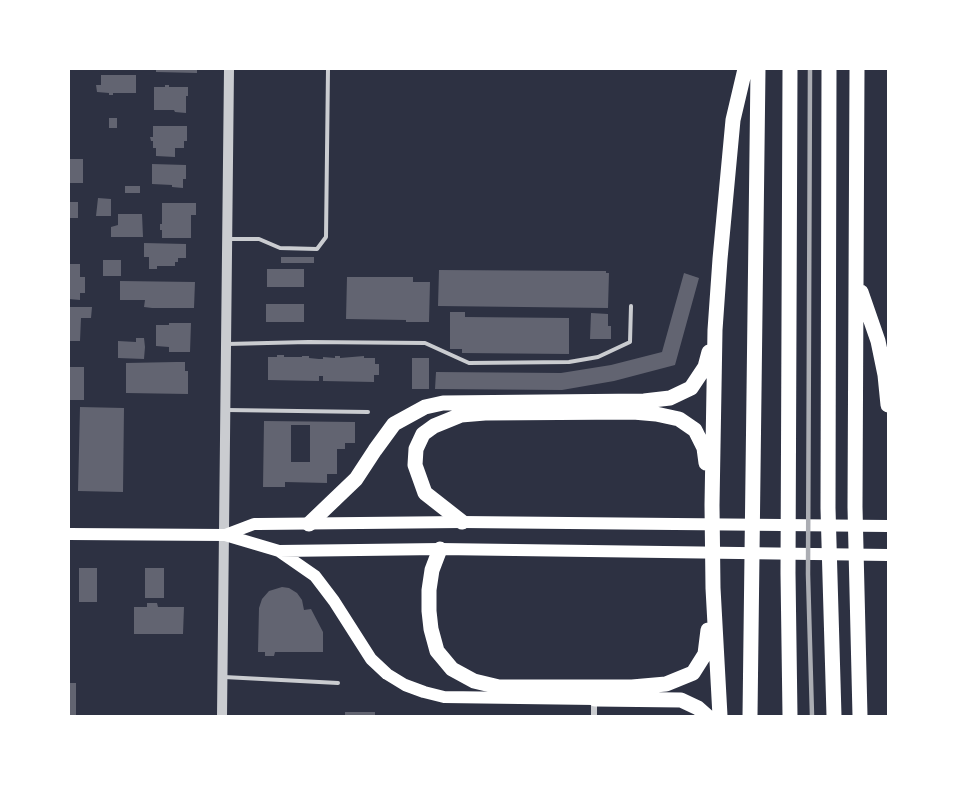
<!DOCTYPE html>
<html>
<head>
<meta charset="utf-8">
<style>
	body { margin:0 }
	#map { position:relative; width:957px; height:785px; overflow:hidden; background:#2d3142; font-family:"Source Sans 3",sans-serif }
	canvas { display:block }
	.frame { position:absolute; inset:0; border:70px solid #fff; pointer-events:none }
</style>
</head>
<body>
<div id="map">
<canvas width="957" height="785"></canvas>
<div class="frame"></div>
</div>
<script>
const ctx = document.querySelector('canvas').getContext('2d');
ctx.lineJoin = 'round';
function paint(path, color) {
  ctx.fillStyle = color;
  ctx.fill(path, 'evenodd');
}
function poly(rows) {
  const path = new Path2D();
  for (const r of rows) {
    path.moveTo(r[0], r[1]);
    for (let i = 2; i < r.length; i += 2) path.lineTo(r[i], r[i + 1]);
  }
  return path;
}
function stroke(path, color, width, dash) {
  ctx.strokeStyle = color;
  ctx.lineWidth = width;
  ctx.lineCap = dash ? 'butt' : 'round';
  ctx.setLineDash(dash || []);
  ctx.stroke(path);
}
paint(poly([
	[156,69,197,69,197,73,156,72],
	[101,75,136,75,136,93,113,93,113,95,109,95,109,93,97,92,96,85,101,85],
	[165,85,169,85,169,87,188,87,188,96,186,96,186,113,175,112,174,110,154,110,154,87,165,87],
	[109,118,117,118,117,128,109,128],
	[153,126,187,126,187,141,184,141,184,148,175,148,175,157,156,156,156,148,153,148,153,141,151,141,150,137,153,137],
	[69,159,83,159,83,183,69,183],
	[152,164,186,165,186,179,183,179,183,188,172,187,172,185,152,184],
	[125,186,140,186,140,193,125,193],
	[98,198,111,199,111,216,96,216],
	[69,202,78,202,78,218,69,218],
	[162,203,196,203,196,215,191,215,191,238,162,238,162,230,160,230,160,224,162,224],
	[118,214,142,214,143,237,111,237,111,227,118,225],
	[144,243,186,244,186,258,178,258,178,262,175,262,175,266,157,266,157,269,149,269,149,257,144,257],
	[281,257,314,257,314,263,281,263],
	[103,260,121,260,121,276,103,276],
	[69,264,80,264,80,277,85,277,85,293,80,293,80,300,69,299],
	[267,269,304,269,304,287,267,287],
	[439,270,606,271,606,273,609,273,608,308,438,306],
	[684,273,699,278,675,365,614,381,562,390,435,389,436,372,561,373,611,365,662,352],
	[347,277,413,277,413,282,430,282,429,322,406,322,406,320,346,319],
	[120,281,195,282,194,308,152,308,144,307,145,300,120,300],
	[266,304,304,304,304,322,266,322],
	[69,307,92,307,91,318,81,318,80,341,69,341],
	[450,312,465,312,465,317,569,318,569,354,462,353,462,349,450,349],
	[591,313,608,314,608,326,611,326,611,339,590,339],
	[169,323,191,323,190,352,169,352,169,347,156,346,156,325,169,325],
	[136,338,144,338,145,347,144,359,118,358,118,341,136,342],
	[277,355,284,355,284,357,302,357,302,356,309,356,309,358,319,359,323,359,323,357,335,358,335,356,340,356,340,358,364,356,364,358,375,358,375,364,379,364,379,375,374,375,374,382,323,381,323,376,319,376,319,381,268,380,268,357,277,357],
	[412,358,429,358,429,389,412,389],
	[176,362,185,362,185,371,188,371,188,394,126,393,126,363],
	[69,367,84,367,84,400,69,400],
	[80,407,124,408,123,492,78,491],
	[264,421,355,422,355,443,345,443,345,449,337,449,337,474,327,474,327,483,285,482,285,487,263,487],
	[291,425,310,425,310,462,291,462],
	[79,568,97,568,97,602,79,602],
	[145,568,164,568,164,598,145,598],
	[282,587,289,588,297,593,302,600,304,610,311,609,323,632,323,652,275,652,274,656,265,656,265,652,258,652,259,608,262,599,269,591],
	[147,603,157,603,158,607,184,607,183,634,134,634,134,607,147,607],
	[70,683,76,683,76,716,69,716],
	[345,712,375,712,375,716,345,716]
]), '#626471');
stroke(poly([
	[229,239,259,239,280,248,317,249,326,237,328,69],
	[227,344,308,342,425,343,469,363,569,362,598,357,630,342,631,306],
	[227,410,368,412],
	[224,677,338,683]
]), '#caccd0', 4);
stroke(poly([
	[594,716,594,699]
]), '#caccd0', 6);
stroke(poly([
	[222,716,229,69]
]), '#caccd0', 10);
stroke(poly([
	[69,534,225,535,279,551,440,549,888,555],
	[225,535,254,524,258,524,462,522,888,526],
	[279,551,315,576,334,601,371,659,387,674,405,685,424,692,444,697,595,699]
]), '#fff', 12);
stroke(poly([
	[829,69,828,508,834,716],
	[857,69,855,507,860,716],
	[861,292,878,341,885,375,888,405],
	[462,522,425,493,415,465,416,449,423,434,434,426,461,415,485,413,633,412,656,414,679,419,695,430,704,448,706,463],
	[309,524,356,479,375,450,394,424,425,407,443,403,644,401,670,398,691,388,705,367,709,352],
	[440,549,432,570,429,590,429,611,431,629,437,651,452,669,474,681,499,687,632,687,666,684,693,673,705,654,708,630],
	[595,699,681,700,698,708,707,716],
	[720,716,713,588,712,505,715,330,720,259,733,120,745,69],
	[750,716,758,69],
	[790,716,788,573,790,69]
]), '#fff', 15);
stroke(poly([
	[810,69,808,574,812,716]
]), '#abadb3', 4.5);
</script>
</body>
</html>
